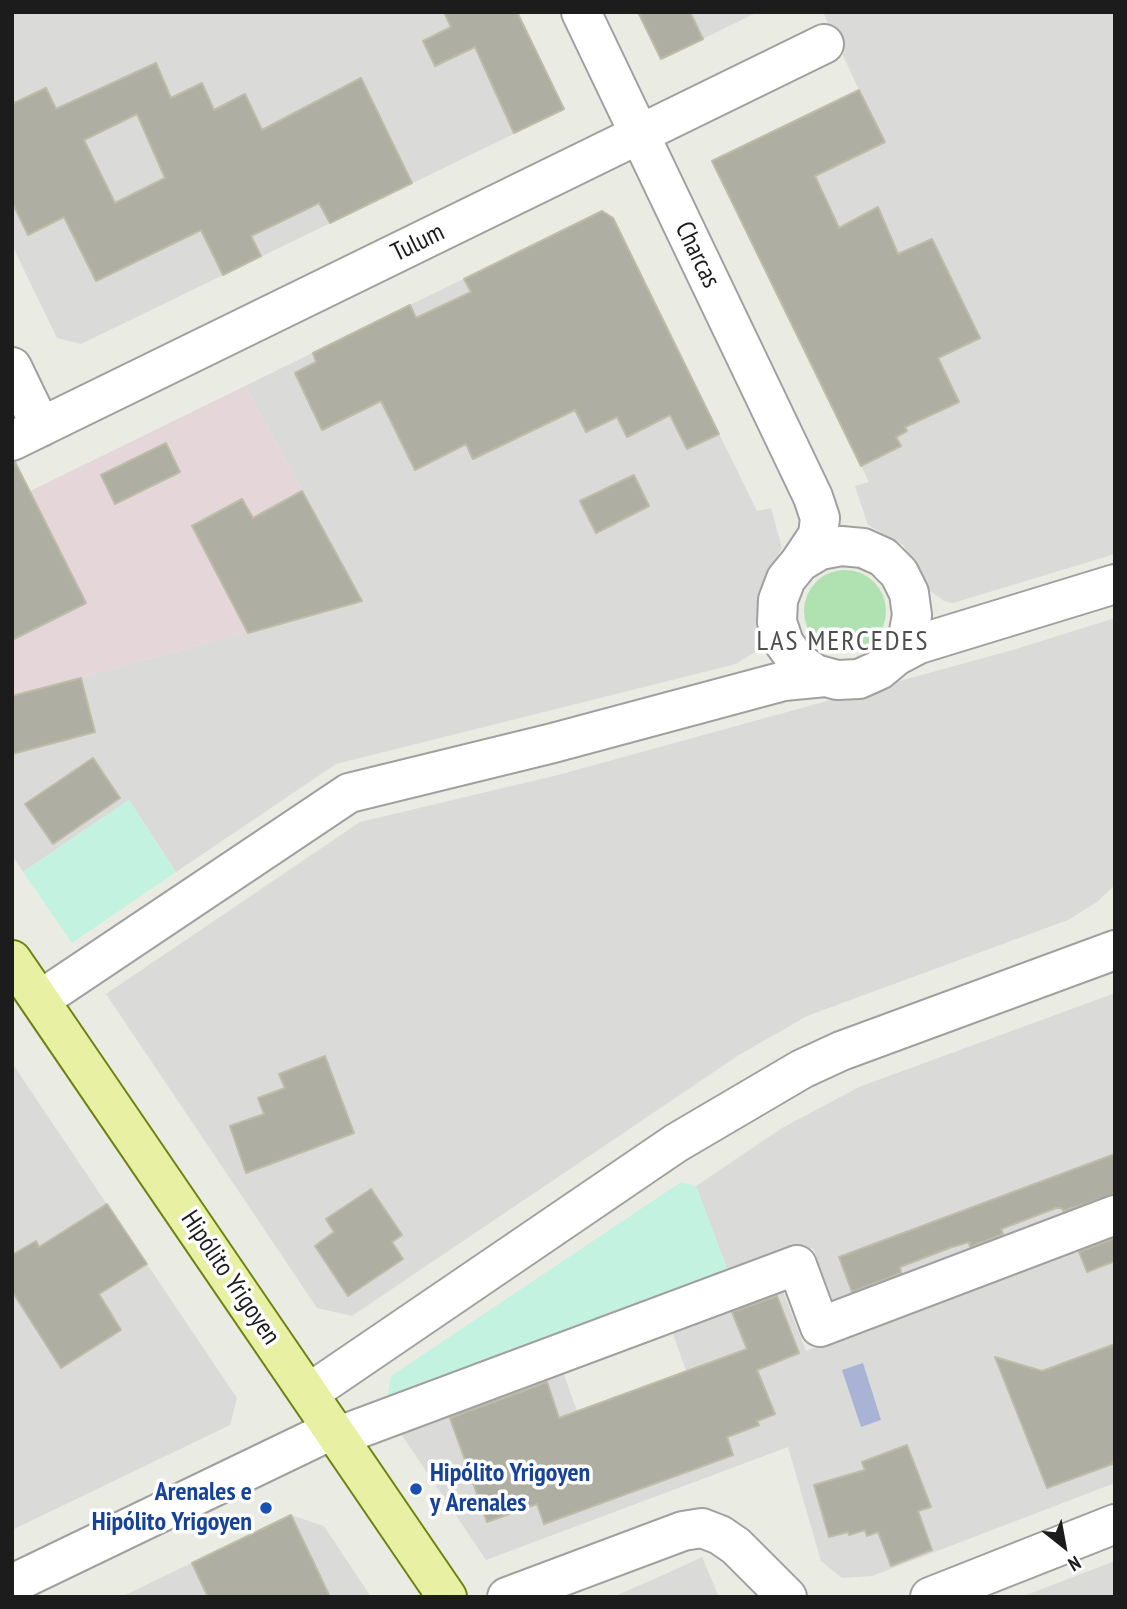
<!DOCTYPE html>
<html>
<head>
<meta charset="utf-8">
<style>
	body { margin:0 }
	#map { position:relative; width:1127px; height:1609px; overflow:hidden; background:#eaece3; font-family:"PT Sans Narrow",sans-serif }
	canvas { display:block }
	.frame { position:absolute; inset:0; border:14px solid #1c1c1c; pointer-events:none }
	.north { position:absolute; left:1029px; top:1511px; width:70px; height:70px; -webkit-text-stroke:5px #fff; paint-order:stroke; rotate:149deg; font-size:19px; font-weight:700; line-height:28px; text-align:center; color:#1c1c1c }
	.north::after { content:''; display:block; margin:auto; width:24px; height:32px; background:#1c1c1c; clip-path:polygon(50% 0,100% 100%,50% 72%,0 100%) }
</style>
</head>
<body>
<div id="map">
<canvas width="1127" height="1609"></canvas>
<div class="frame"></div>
<div class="north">N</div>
</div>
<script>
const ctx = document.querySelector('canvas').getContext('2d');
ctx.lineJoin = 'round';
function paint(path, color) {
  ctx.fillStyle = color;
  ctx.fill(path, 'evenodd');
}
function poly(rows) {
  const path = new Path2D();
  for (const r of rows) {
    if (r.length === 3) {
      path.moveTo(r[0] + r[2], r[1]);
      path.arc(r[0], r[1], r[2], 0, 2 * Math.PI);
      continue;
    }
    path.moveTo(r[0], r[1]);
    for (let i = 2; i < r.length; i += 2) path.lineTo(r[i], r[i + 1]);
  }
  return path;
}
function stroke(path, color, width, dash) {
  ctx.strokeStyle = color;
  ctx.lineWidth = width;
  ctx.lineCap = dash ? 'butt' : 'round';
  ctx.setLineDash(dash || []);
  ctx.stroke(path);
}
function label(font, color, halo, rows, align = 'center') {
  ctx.font = font + ' "PT Sans Narrow",sans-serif';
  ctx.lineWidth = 7;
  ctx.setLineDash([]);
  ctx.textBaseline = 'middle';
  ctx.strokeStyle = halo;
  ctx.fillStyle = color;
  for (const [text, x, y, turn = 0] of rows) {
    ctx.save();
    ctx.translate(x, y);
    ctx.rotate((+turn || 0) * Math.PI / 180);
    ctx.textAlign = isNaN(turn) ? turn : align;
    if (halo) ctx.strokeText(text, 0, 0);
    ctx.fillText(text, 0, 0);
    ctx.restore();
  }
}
paint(poly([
	[12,12,517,12,561,102,557,113,81,344,57,338,12,245],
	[638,12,758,12,664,58,659,56],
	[823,12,1115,12,1115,554,953,603,944,601,930,591,903,545,868,525,855,486,869,482,716,168,719,158,859,90],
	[602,211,613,218,757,511,771,508,782,548,763,581,760,599,762,634,757,651,736,664,336,764,176,872,129,800,23,872,12,855,12,696,362,601,245,386],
	[1115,618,1115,885,1097,902,1068,920,807,1016,739,1055,352,1316,317,1308,106,994,360,822,558,775,1016,649],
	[1115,993,1115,1196,833,1301,813,1248,731,1279,696,1186,782,1128,859,1087],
	[12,1063,237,1398,230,1425,12,1530],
	[1115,1232,1115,1483,872,1576,842,1578,821,1561,788,1447,486,1560,395,1425,563,1372,577,1411,686,1371,672,1331,779,1281,806,1351],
	[291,1515,324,1526,371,1597,121,1597],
	[702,1557,719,1597,613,1597,663,1575],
	[1115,1561,1115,1597,1021,1597]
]), '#dadad9');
paint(poly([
	[245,386,362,601,12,696,12,500]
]), '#e5d6da');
paint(poly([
	[845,611,41]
]), '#afe1b1');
paint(poly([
	[129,800,176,872,72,943,23,872],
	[681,1182,696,1186,731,1279,385,1410,391,1376]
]), '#c4f2e1');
paint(poly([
	[863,1363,881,1420,861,1427,842,1370]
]), '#a8b3d5');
const building = poly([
	[444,12,517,12,564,109,514,133,475,47,435,66,423,41,451,27,444,12],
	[638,12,690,12,703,39,661,59,638,12],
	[156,63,171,98,202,83,214,110,245,94,262,130,361,78,412,183,330,223,319,203,251,236,261,256,223,275,201,230,96,281,64,217,28,235,12,202,12,104,46,88,56,109,156,63],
	[137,114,165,178,115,203,84,140,137,114],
	[859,90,885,142,815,176,839,228,878,207,898,254,932,239,980,338,938,358,959,402,905,427,907,431,896,437,901,446,861,466,712,161,859,90],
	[602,211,613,218,719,434,687,449,670,415,627,437,617,417,586,432,575,410,473,459,466,444,415,470,381,401,322,430,295,373,316,362,313,353,410,305,416,318,471,292,464,279,602,211],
	[166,443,180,472,115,504,101,475,166,443],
	[15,462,86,603,12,640,12,463,15,462],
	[634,475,649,506,596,533,580,501,634,475],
	[302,491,362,601,248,633,192,526,242,499,253,518,302,491],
	[81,678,95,732,12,754,12,696,81,678],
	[93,758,120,798,53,844,25,804,93,758],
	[325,1056,354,1133,246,1173,230,1126,264,1114,258,1098,285,1088,279,1074,325,1056],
	[1115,1154,1115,1194,1063,1211,1062,1208,1056,1208,1001,1229,1003,1234,970,1247,969,1242,952,1247,900,1267,901,1273,852,1292,839,1257,1115,1154],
	[371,1189,402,1235,392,1242,403,1259,348,1296,315,1246,334,1232,326,1219,371,1189],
	[107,1204,147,1264,99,1294,121,1330,61,1368,12,1291,12,1255,36,1241,39,1247,107,1204],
	[1115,1238,1115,1261,1087,1272,1079,1252,1115,1238],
	[777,1296,799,1353,757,1370,775,1414,757,1421,759,1425,727,1437,733,1455,544,1524,537,1504,487,1522,450,1418,547,1382,559,1418,747,1349,732,1312,777,1296],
	[1115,1344,1115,1463,1047,1488,995,1357,1042,1371,1115,1344],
	[907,1445,931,1507,918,1511,932,1550,891,1566,878,1532,867,1536,865,1530,849,1535,848,1532,829,1537,814,1485,865,1470,862,1462,907,1445],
	[291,1515,330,1597,208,1597,192,1563,291,1515]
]);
paint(building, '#aeaea2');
stroke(building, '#bcbca7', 2);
const minor = poly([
	[581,12,813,497,820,518,818,535,800,562],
	[12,367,41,427],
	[12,441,824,44],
	[896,656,908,637,912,615,909,593,899,573,883,557,863,548,841,546,820,550,800,562,786,579,778,600,777,622,784,643,797,661,815,674,837,680,859,679,879,670,896,656,919,644,1115,584],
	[40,1000,349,793,553,743,784,681,825,677],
	[309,1393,676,1143,802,1069,841,1051,1115,950],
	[339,1436,797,1265,820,1327,1115,1215],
	[12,1584,334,1429],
	[507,1597,683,1531,702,1528,720,1535,736,1546,787,1597],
	[930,1597,1115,1524]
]);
const major = poly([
	[12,960,447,1597]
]);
stroke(minor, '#a0a0a0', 42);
stroke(major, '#6c8311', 42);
stroke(minor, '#fff', 38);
stroke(major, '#e8f0a4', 38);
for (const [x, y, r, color] of [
	[416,1489,7,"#1a4fb4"],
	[266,1508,7,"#1a4fb4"]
]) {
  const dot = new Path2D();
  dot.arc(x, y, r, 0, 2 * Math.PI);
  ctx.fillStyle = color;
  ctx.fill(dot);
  stroke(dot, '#fff', 2.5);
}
label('26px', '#1c1c1c', '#fff', [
	["Tulum",418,243,-26],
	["Charcas",697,255,64],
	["Hipólito Yrigoyen",230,1278,56]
]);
label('bold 26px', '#164399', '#fff', [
	["Hipólito Yrigoyen",430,1474],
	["y Arenales",430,1504],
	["Arenales e",252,1493,"right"],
	["Hipólito Yrigoyen",252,1523,"right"]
], 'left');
ctx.letterSpacing = '2px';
label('28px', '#4f4f4f', '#fff', [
	["LAS MERCEDES",843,642]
]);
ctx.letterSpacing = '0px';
</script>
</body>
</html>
